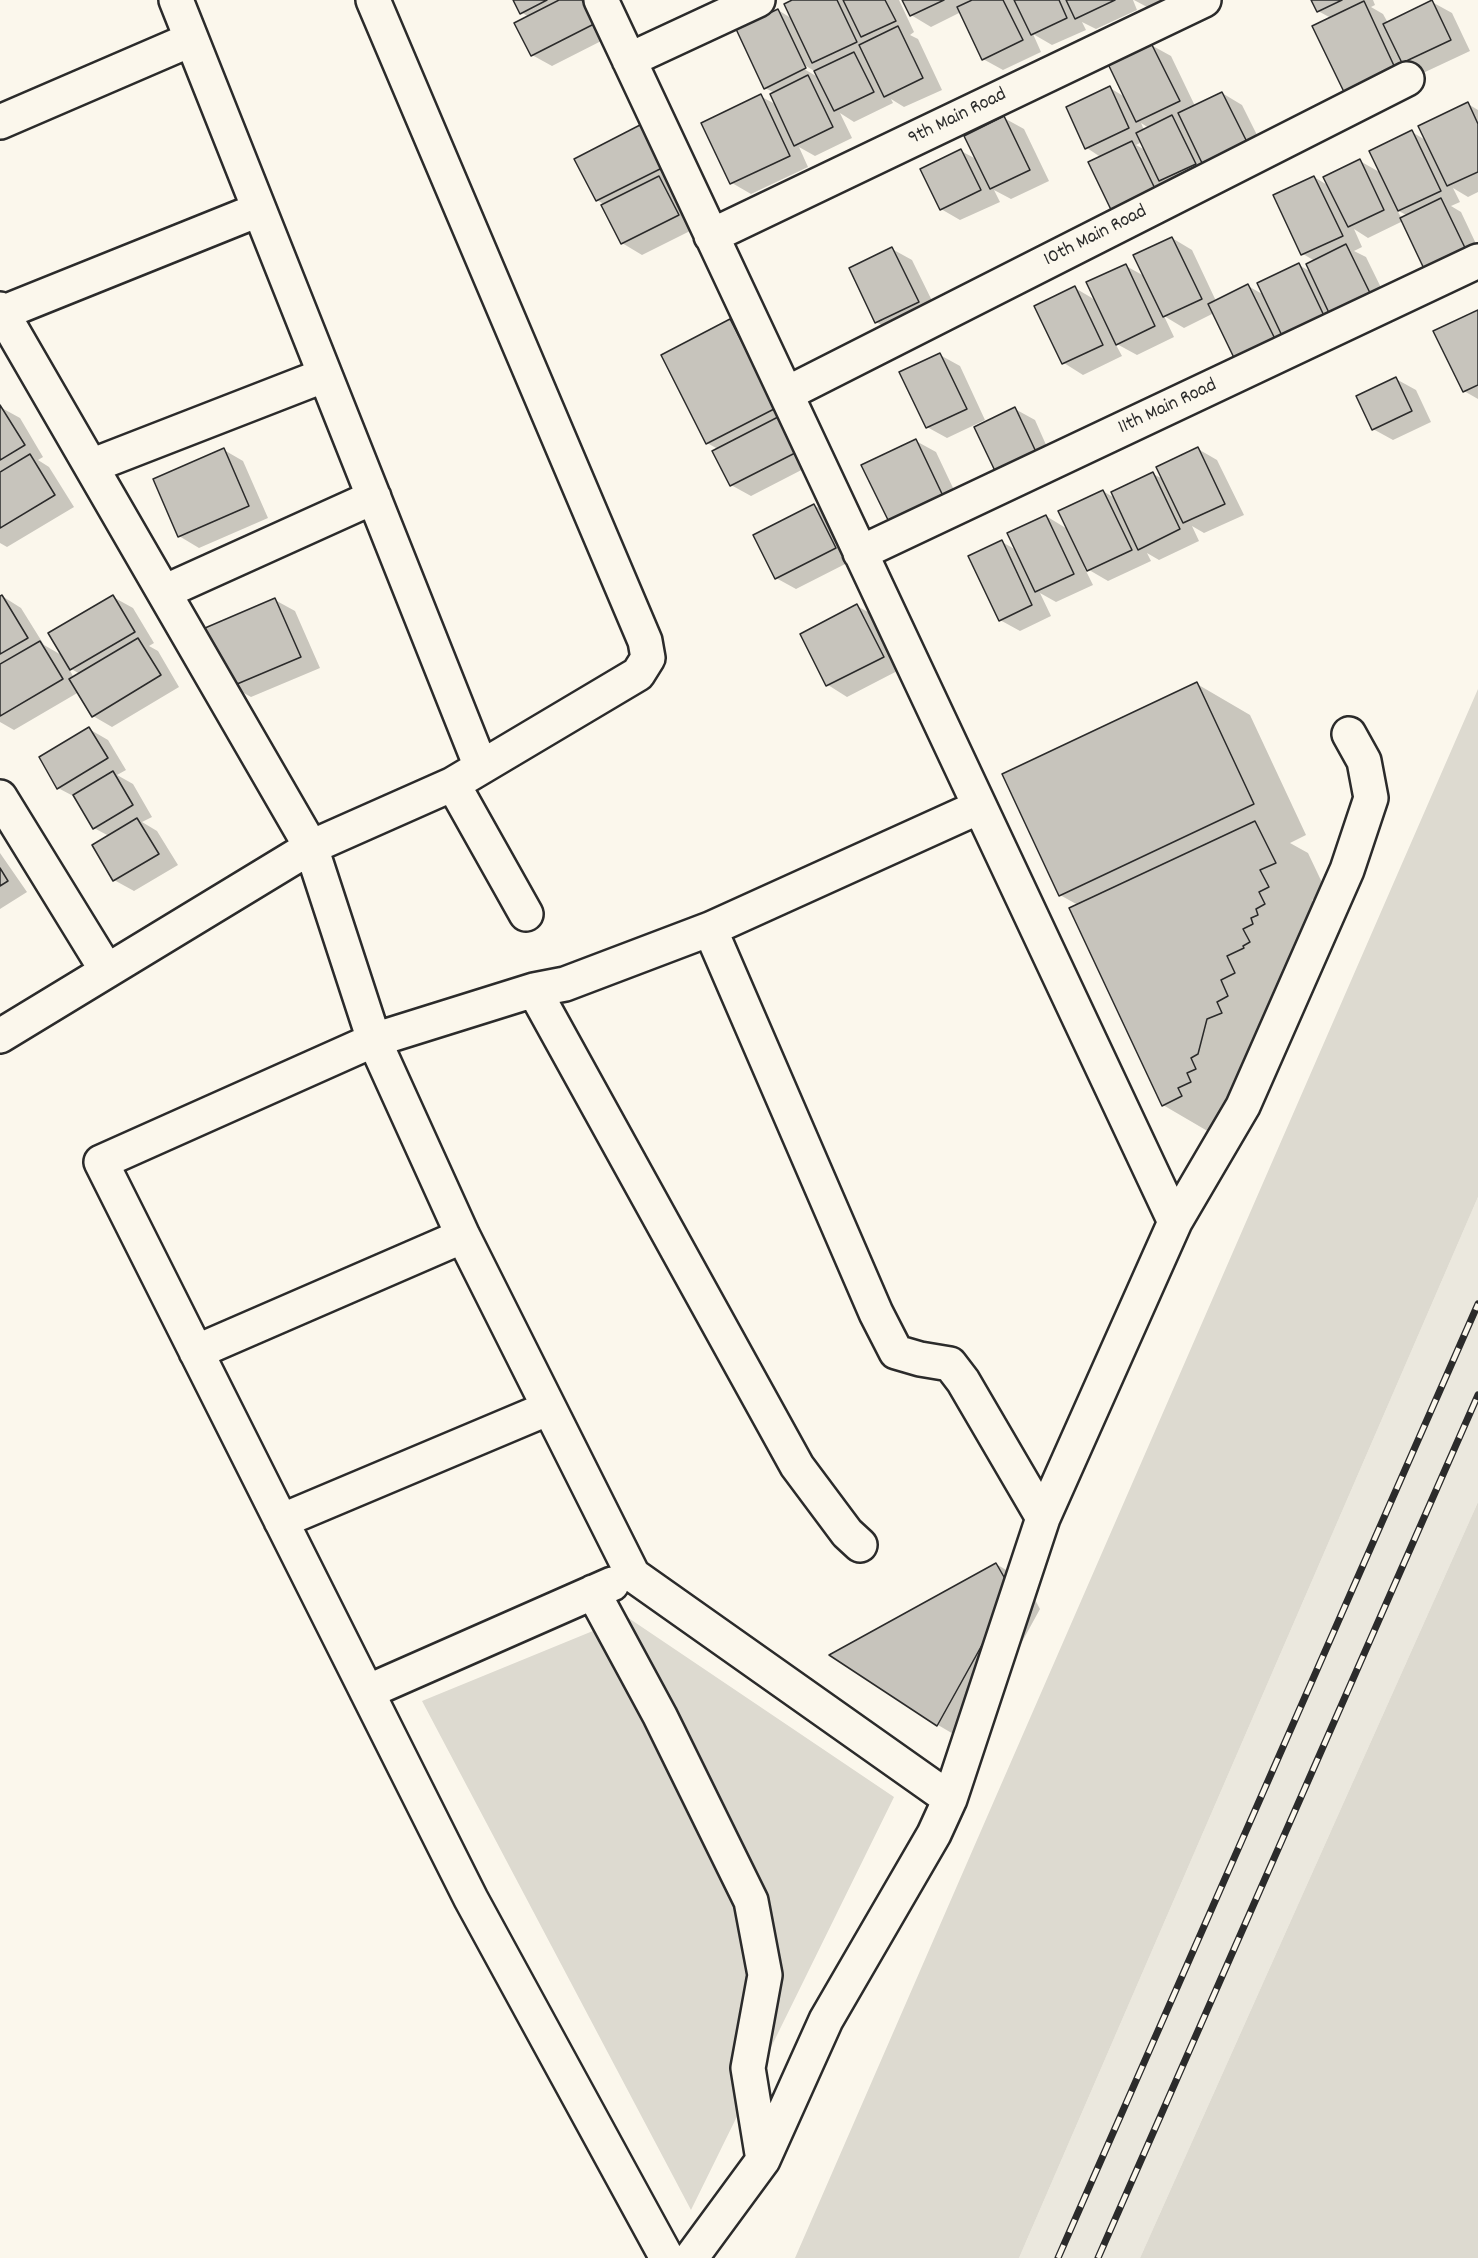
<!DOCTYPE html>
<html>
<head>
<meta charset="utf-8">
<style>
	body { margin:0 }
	canvas { display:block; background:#fbf7ec }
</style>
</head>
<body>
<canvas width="1478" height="2258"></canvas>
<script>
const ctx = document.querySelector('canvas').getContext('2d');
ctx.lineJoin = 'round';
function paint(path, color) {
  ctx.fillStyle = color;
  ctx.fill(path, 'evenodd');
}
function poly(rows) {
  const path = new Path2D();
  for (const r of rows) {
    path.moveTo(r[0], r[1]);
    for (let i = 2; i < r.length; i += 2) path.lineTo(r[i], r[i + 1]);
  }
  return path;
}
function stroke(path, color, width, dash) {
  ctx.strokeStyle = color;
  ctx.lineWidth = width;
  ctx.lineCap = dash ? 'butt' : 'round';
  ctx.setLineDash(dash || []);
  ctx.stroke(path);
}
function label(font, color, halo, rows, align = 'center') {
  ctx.font = font + ' Dekko,sans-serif';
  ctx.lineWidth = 6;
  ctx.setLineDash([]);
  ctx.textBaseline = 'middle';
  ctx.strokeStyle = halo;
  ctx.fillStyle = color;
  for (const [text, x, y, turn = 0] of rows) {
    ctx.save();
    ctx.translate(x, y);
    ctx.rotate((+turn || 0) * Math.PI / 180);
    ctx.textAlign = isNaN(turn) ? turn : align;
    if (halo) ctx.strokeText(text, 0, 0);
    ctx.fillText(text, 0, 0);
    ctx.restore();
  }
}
paint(poly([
	[1478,1197,1478,1502,1140,2258,1019,2258]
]), '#ebe8de');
paint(poly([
	[1478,689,1478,1197,1019,2258,795,2258],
	[1478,1502,1478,2258,1140,2258],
	[627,1617,894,1797,691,2210,422,1701]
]), '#dddad0');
paint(poly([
	[515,0,590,0,613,35,552,66,532,55,529,17,521,12],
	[795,0,899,0,914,32,910,35,918,39,942,90,904,107,891,99,893,103,854,122,840,113,852,138,815,156,799,147,808,167,751,194,732,183,760,96,777,105,775,93,765,88,778,10,794,20],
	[801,63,816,72,816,76,799,66],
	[904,0,1133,0,1137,10,1096,29,1082,22,1086,30,1052,45,1033,34,1041,52,1003,70,983,59,961,12,931,27,911,15],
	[1134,0,1162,0,1147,7],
	[1312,0,1373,0,1375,5,1371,7,1383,14,1388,23,1432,2,1452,13,1470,51,1423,73,1407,64,1366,105,1331,18,1318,11],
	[1151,45,1171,56,1195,106,1222,93,1242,105,1266,153,1180,192,1165,183,1177,208,1087,148,1110,88,1125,97],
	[1141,123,1149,128,1144,130],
	[1142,142,1147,151,1136,145],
	[1468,104,1478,110,1478,192,1468,197,1453,188,1460,202,1451,206,1461,212,1478,248,1478,269,1403,221,1368,238,1354,229,1362,247,1354,251,1366,257,1390,306,1296,356,1214,313,1184,328,1164,316,1174,337,1137,355,1115,343,1122,356,1083,375,1064,363,1075,288,1097,301,1126,266,1146,277,1172,238,1192,250,1216,301,1248,286,1264,295,1299,265,1311,272,1315,261,1303,254,1314,177,1329,186,1360,161,1381,173,1412,132,1427,141],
	[1397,210,1408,216,1402,219],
	[1004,118,1024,129,1049,181,1011,199,994,190,1000,202,960,220,941,209,961,151,978,160],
	[640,127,659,138,698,227,642,255,622,243,605,205,597,200],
	[892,249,912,260,938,313,896,333,876,322],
	[1478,312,1478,399,1464,391],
	[730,321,759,338,815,463,751,496,731,485,718,449,707,443],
	[940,355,960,366,985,420,947,438,927,427],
	[1396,379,1416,390,1431,422,1393,440,1373,429],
	[0,407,20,418,43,457,38,460,49,467,74,507,7,547,0,543],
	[1015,409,1035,420,1055,465,1016,483],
	[916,441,936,452,963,509,910,534],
	[1198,449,1217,460,1244,515,1204,533,1192,526,1199,541,1159,560,1147,553,1151,561,1108,581,1084,567,1093,585,1056,602,1040,593,1051,616,1020,631,1000,620,1002,542,1018,551,1046,516,1069,530,1103,491,1116,499,1153,474,1165,480],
	[224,450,243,461,268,518,199,548,179,536],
	[814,505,833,517,855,559,796,589,776,578],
	[2,596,21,608,44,645,63,656,113,597,133,608,154,643,149,646,158,651,179,687,112,727,93,716,79,692,14,730,0,722,0,597],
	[68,667,80,674,74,678],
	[275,600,295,611,320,668,251,697,231,686],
	[857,606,877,617,903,668,847,697,828,685,802,634],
	[1197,684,1250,715,1306,835,1290,843,1308,853,1327,893,1312,900,1321,918,1216,1136,1163,1105,1078,905,1060,895],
	[89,729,108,740,126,770,117,775,133,784,152,817,142,822,157,831,178,865,134,891,114,880,109,836,94,828,77,798,58,788],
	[0,853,27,892,0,909],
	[996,1564,1025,1581,1040,1609,967,1742,938,1725,832,1655]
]), '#0003');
const building = poly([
	[513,0,547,0,520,14,513,0],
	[559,0,582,0,594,24,531,56,514,23,559,0],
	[792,0,837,0,857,42,812,63,784,4,792,0],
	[843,0,885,0,896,21,861,37,843,0],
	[902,0,944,0,910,16,902,0],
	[972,0,1003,0,1023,40,982,60,957,7,972,0],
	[1014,0,1059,0,1067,18,1031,35,1014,0],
	[1066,0,1115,0,1075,19,1066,0],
	[1311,0,1342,0,1317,12,1311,0],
	[1432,0,1451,40,1402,63,1383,24,1432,0],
	[1364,1,1396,70,1345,94,1312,26,1364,1],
	[778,9,806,68,764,89,736,29,778,9],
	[898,26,923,78,884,97,859,45,898,26],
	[1151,43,1180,101,1136,122,1108,64,1151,43],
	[854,52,874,92,834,111,814,71,854,52],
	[808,75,833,127,794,146,770,94,808,75],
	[1110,86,1129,128,1085,149,1066,107,1110,86],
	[1222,92,1247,142,1202,163,1178,113,1222,92],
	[761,94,790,156,730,184,701,123,761,94],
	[1468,102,1478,124,1478,172,1447,186,1418,126,1468,102],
	[1172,115,1196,164,1159,181,1136,133,1172,115],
	[1004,116,1030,170,990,189,964,136,1004,116],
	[640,125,662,168,596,201,574,159,640,125],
	[1412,130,1441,191,1398,211,1369,151,1412,130],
	[1132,141,1159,197,1115,218,1088,162,1132,141],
	[961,149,981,190,940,210,920,169,961,149],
	[1360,159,1384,210,1348,227,1323,177,1360,159],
	[659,176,679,215,621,244,601,205,659,176],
	[1314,176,1343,236,1301,255,1273,195,1314,176],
	[1441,198,1468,254,1426,273,1400,218,1441,198],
	[1172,237,1202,299,1163,317,1133,255,1172,237],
	[1346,244,1371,295,1330,315,1306,264,1346,244],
	[892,247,919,302,875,323,849,268,892,247],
	[1299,263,1327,322,1285,342,1257,283,1299,263],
	[1126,264,1155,326,1116,345,1086,282,1126,264],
	[1248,284,1278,345,1237,364,1208,304,1248,284],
	[1075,286,1103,345,1062,364,1034,306,1075,286],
	[1478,310,1478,385,1463,392,1433,331,1478,310],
	[730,319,776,408,706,444,661,355,730,319],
	[940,353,967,409,926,428,899,372,940,353],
	[1396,377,1412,411,1372,430,1356,396,1396,377],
	[0,405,25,445,0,460,0,405],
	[1015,407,1037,454,996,473,974,427,1015,407],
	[778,417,797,452,730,486,712,451,778,417],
	[916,439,944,498,890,524,861,465,916,439],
	[1198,447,1225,504,1183,523,1156,467,1198,447],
	[224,448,249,506,178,537,153,479,224,448],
	[30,454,55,495,0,528,0,472,30,454],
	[1153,472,1180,529,1138,550,1111,492,1153,472],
	[1103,490,1132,550,1087,571,1058,511,1103,490],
	[814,504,836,548,775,579,753,535,814,504],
	[1046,515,1074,574,1035,592,1007,533,1046,515],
	[1002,540,1032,605,999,621,968,556,1002,540],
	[2,595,28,638,0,654,0,596,2,595],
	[113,595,135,632,70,670,48,633,113,595],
	[275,598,301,657,230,687,205,628,275,598],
	[857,604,884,657,826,686,800,634,857,604],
	[138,638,161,675,92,717,69,679,138,638],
	[40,641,63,679,0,716,0,664,40,641],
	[1197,682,1254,804,1059,896,1002,774,1197,682],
	[89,727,108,758,57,789,39,757,89,727],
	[113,771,133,805,93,829,73,795,113,771],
	[137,818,159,854,113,881,92,845,137,818],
	[1255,821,1276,863,1260,870,1269,887,1259,892,1265,904,1256,909,1258,915,1251,918,1253,924,1243,929,1250,942,1243,946,1244,948,1227,956,1235,973,1221,980,1228,996,1217,1002,1222,1013,1207,1019,1198,1054,1191,1058,1196,1069,1187,1073,1191,1082,1178,1088,1182,1096,1162,1106,1069,908,1255,821],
	[0,868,8,881,0,886,0,868],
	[996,1563,1012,1591,937,1726,829,1655,996,1563]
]);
paint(building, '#c7c4bc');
stroke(building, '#2b2b2b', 1.5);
const minor = poly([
	[176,0,481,767],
	[601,0,1175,1222],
	[629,60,758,0],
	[0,122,190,40],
	[711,236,1204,0],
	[0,309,311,847,374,1040,463,1236,633,1575,950,1799],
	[2,313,258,210],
	[786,394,1407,79],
	[91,466,325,375],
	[860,553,1478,261],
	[164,592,374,497],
	[453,784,526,914],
	[0,797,107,971],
	[710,929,876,1313,896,1352,920,1359,950,1364,963,1381,1043,1518],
	[534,990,797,1466,847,1533,860,1545],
	[0,1036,311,847,453,784,638,674,648,658,645,641,373,0],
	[196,1352,463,1236],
	[281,1521,549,1408],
	[593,1592,660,1716,751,1901,765,1975,748,2068,763,2160],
	[367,1692,612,1584],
	[667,2258,471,1899,101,1162,374,1040,534,990,565,984,710,929,979,807],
	[691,2258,763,2160,826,2020,934,1834,950,1799,1043,1518,1175,1222,1243,1106,1347,870,1371,798,1364,761,1349,734]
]);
stroke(minor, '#2b2b2b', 38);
stroke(minor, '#fbf7ec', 33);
const rail = poly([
	[1058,2258,1478,1304],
	[1098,2258,1478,1395]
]);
stroke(rail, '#2b2b2b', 7);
stroke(rail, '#fbf7ec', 4.5, [14]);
label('20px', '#2b2b2b', '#fbf7ec', [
	["9th Main Road",958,118,-26],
	["10th Main Road",1096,237,-27],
	["11th Main Road",1168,408,-25]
]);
</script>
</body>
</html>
